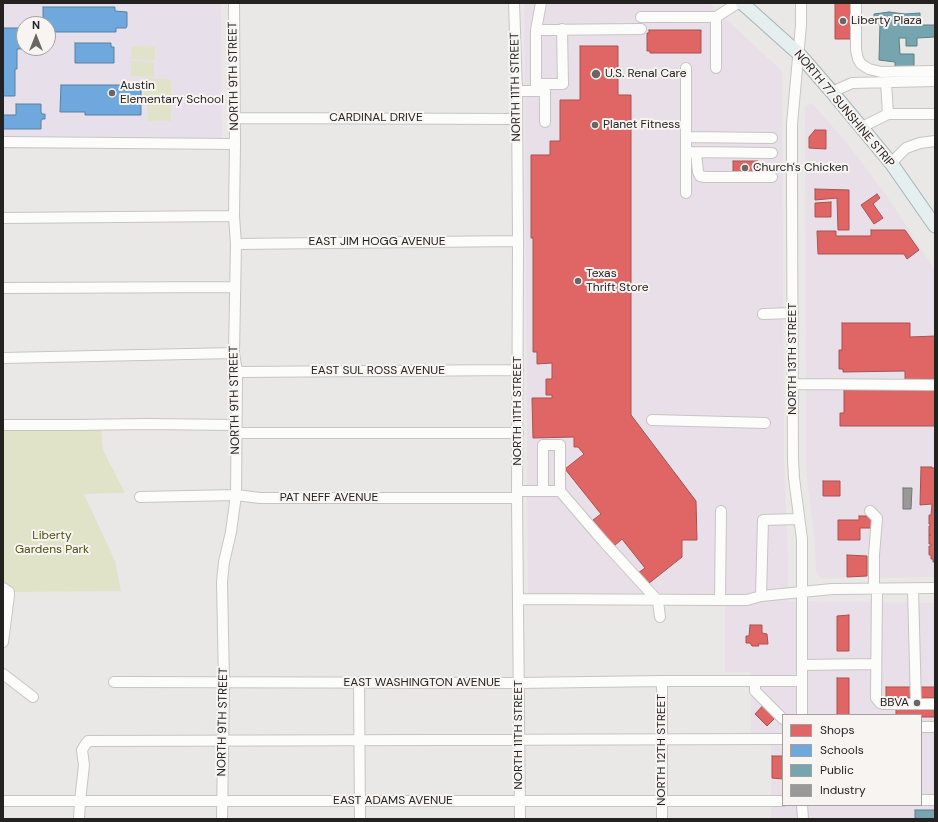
<!DOCTYPE html>
<html>
<head>
<meta charset="utf-8">
<style>
	body { margin:0 }
	#map { position:relative; width:938px; height:822px; overflow:hidden; background:#eae8e6; font-family:"DM Sans",sans-serif }
	canvas { display:block }
	.frame { position:absolute; inset:0; border:4px solid #232221; pointer-events:none }
	.legend { position:absolute; left:782px; top:714px; width:140px; height:92px; box-sizing:border-box; background:#f8f4f2; border:1px solid #a3a09e; margin:0; padding:5px 7px; list-style:none; font-size:12px; color:#232221 }
	.legend li { display:flex; align-items:center; gap:8px; height:20px }
	.legend b { width:20px; border:1px solid #a3a09e }
	.north { position:absolute; left:16px; top:16px; width:40px; height:40px; box-sizing:border-box; background:#f8f4f2; border:1px solid #a3a09e; border-radius:50%; rotate:0deg; font-size:11px; font-weight:700; line-height:16px; text-align:center; color:#232221 }
	.north::after { content:''; display:block; margin:auto; width:14px; height:18px; background:#696766; clip-path:polygon(50% 0,100% 100%,50% 72%,0 100%) }
</style>
</head>
<body>
<div id="map">
<canvas width="938" height="822"></canvas>
<div class="frame"></div>
<ul class="legend">
<li><b style="height:11px;background:#e06666"></b>Shops</li>
<li><b style="height:11px;background:#6fa8dc"></b>Schools</li>
<li><b style="height:11px;background:#76a5af"></b>Public</li>
<li><b style="height:11px;background:#999"></b>Industry</li>
</ul>
<div class="north">N</div>
</div>
<script>
const ctx = document.querySelector('canvas').getContext('2d');
ctx.lineJoin = 'round';
function paint(path, color) {
  ctx.fillStyle = color;
  ctx.fill(path, 'evenodd');
}
function poly(rows) {
  const path = new Path2D();
  for (const r of rows) {
    path.moveTo(r[0], r[1]);
    for (let i = 2; i < r.length; i += 2) path.lineTo(r[i], r[i + 1]);
  }
  return path;
}
function stroke(path, color, width, dash) {
  ctx.strokeStyle = color;
  ctx.lineWidth = width;
  ctx.lineCap = dash ? 'butt' : 'round';
  ctx.setLineDash(dash || []);
  ctx.stroke(path);
}
function label(font, color, halo, rows, align = 'center') {
  ctx.font = font + ' "DM Sans",sans-serif';
  ctx.lineWidth = 4;
  ctx.setLineDash([]);
  ctx.textBaseline = 'middle';
  ctx.strokeStyle = halo;
  ctx.fillStyle = color;
  for (const [text, x, y, turn = 0] of rows) {
    ctx.save();
    ctx.translate(x, y);
    ctx.rotate((+turn || 0) * Math.PI / 180);
    ctx.textAlign = isNaN(turn) ? turn : align;
    if (halo) ctx.strokeText(text, 0, 0);
    ctx.fillText(text, 0, 0);
    ctx.restore();
  }
}
paint(poly([
	[524,3,709,3,782,71,784,460,788,555,788,601,935,603,935,819,771,819,771,736,751,736,751,672,725,672,725,601,528,603],
	[783,715,921,715,921,805,783,805],
	[812,103,847,143,889,199,935,270,935,577,822,578,818,576,816,572,815,543,806,472,805,107,808,104]
]), '#e9dfe8');
paint(poly([
	[79,3,221,3,222,148,3,149,3,4],
	[24,24,48,24,48,48,24,48]
]), '#e7e0ea');
paint(poly([
	[132,46,155,47,155,60,131,59],
	[131,61,154,62,154,77,131,76],
	[145,78,169,79,171,81,171,121,148,121,147,105,145,102,145,98,144,98,144,82],
	[3,427,101,429,103,450,125,493,84,494,115,561,121,591,14,592,7,584,3,584]
]), '#e0e3c8');
const shops = poly([
	[835,3,851,3,851,39,835,39,835,3],
	[649,30,701,30,701,53,650,53,650,51,647,51,647,33,649,33,649,30],
	[580,46,618,46,618,95,631,95,631,415,696,501,697,540,682,540,682,557,648,584,638,573,645,568,622,539,614,546,593,520,601,514,565,469,584,454,578,447,574,447,574,437,533,438,532,398,552,398,552,395,546,395,546,379,552,379,552,363,537,364,537,352,533,352,533,238,531,238,531,155,550,155,550,141,560,141,560,100,580,100,580,46],
	[815,130,826,130,826,149,809,148,809,137,815,130],
	[733,161,758,161,758,174,733,174,733,161],
	[815,189,849,190,849,230,838,230,837,198,815,200,815,189],
	[877,194,880,198,873,204,883,218,874,224,861,205,877,194],
	[831,202,831,217,815,217,815,203,831,202],
	[871,230,905,230,919,250,907,259,904,254,818,254,817,231,836,231,836,236,871,236,871,230],
	[842,323,910,323,910,337,935,336,935,380,905,380,905,371,843,372,843,369,839,369,839,350,842,350,842,323],
	[844,390,935,390,935,426,840,426,840,413,844,413,844,390],
	[921,467,932,467,932,468,935,468,935,562,933,562,933,559,931,559,931,555,929,555,929,546,931,546,931,544,929,544,929,535,931,535,929,535,929,526,930,526,930,524,929,524,929,515,931,515,932,504,920,505,921,467],
	[823,481,840,481,840,496,823,496,823,481],
	[859,516,874,516,874,528,860,528,860,540,838,540,838,520,859,520,859,516],
	[847,555,867,556,867,576,847,577,847,555],
	[849,615,849,651,837,651,837,616,849,615],
	[750,625,762,625,762,633,767,634,768,644,758,644,759,646,752,646,750,643,746,643,746,636,749,636,750,625],
	[837,678,849,678,849,715,837,715,837,678],
	[886,687,935,687,935,698,923,698,923,708,935,708,935,717,921,717,921,715,896,715,896,708,911,708,911,698,886,698,886,687],
	[768,700,781,712,767,726,755,714,768,700],
	[772,756,783,756,783,779,772,778,772,756]
]);
paint(shops, '#e06666');
stroke(shops, '#a75251', 1);
const schools = poly([
	[43,7,115,7,115,11,127,12,127,26,126,28,116,28,116,32,48,32,48,24,43,24,43,7],
	[3,28,24,28,24,48,44,48,17,49,17,69,15,69,15,96,3,96,3,28],
	[75,43,111,43,111,47,114,47,114,63,75,63,75,43],
	[61,85,141,85,141,98,145,98,145,102,141,102,141,115,85,115,85,112,60,112,61,85],
	[16,104,41,104,41,112,42,114,45,114,45,119,42,119,41,121,41,129,3,129,3,115,16,115,16,104]
]);
paint(schools, '#6fa8dc');
stroke(schools, '#5880a4', 1);
const public = poly([
	[889,12,905,14,920,13,920,23,914,23,914,25,935,25,935,37,917,38,917,46,906,46,906,38,899,38,900,54,914,54,914,66,895,67,895,62,879,60,880,24,874,24,874,14,889,12],
	[915,810,935,810,935,819,915,819,915,810]
]);
paint(public, '#76a5af');
stroke(public, '#5d7e84', 1);
const industry = poly([
	[903,488,912,488,911,509,903,509,903,488]
]);
paint(industry, '#999');
stroke(industry, '#767575', 1);
const minor = poly([
	[514,3,517,91,518,241,517,498,520,819],
	[541,3,536,30,641,29],
	[801,3,801,25,792,124,792,192,793,460,794,478,802,539,802,715],
	[856,3,856,50,858,59,861,64,869,69,881,72,935,71],
	[641,17,716,17,716,68],
	[716,17,738,3],
	[686,68,686,193],
	[886,82,888,114],
	[537,84,563,84,562,29],
	[517,91,536,91,536,30],
	[536,91,545,91,545,122],
	[832,92,852,83,935,81],
	[235,118,517,119],
	[862,127,888,114,935,114],
	[686,137,772,138],
	[3,142,235,144],
	[690,152,772,153],
	[696,153,698,172,700,176,705,177,772,177],
	[891,163,906,148,920,143,935,141],
	[3,218,234,216],
	[236,244,518,241],
	[3,288,235,287],
	[763,314,793,313],
	[3,358,234,353],
	[237,372,518,370],
	[793,384,935,385],
	[652,420,765,423],
	[3,425,74,425,146,424,236,425],
	[236,433,518,433],
	[517,491,560,491,603,541,658,601,660,617],
	[543,491,543,445,560,445,560,491],
	[140,497,236,495,260,498,517,498],
	[721,511,720,600,747,600,761,596,763,520,798,519],
	[870,511,877,518,874,555,874,589],
	[3,588,9,592,9,595,3,642],
	[877,589,876,698,880,703,883,704,935,704],
	[913,589,916,704],
	[761,596,832,589,935,588],
	[518,599,720,600],
	[802,665,876,664],
	[3,674,33,697],
	[662,681,662,819],
	[755,681,755,691,783,719],
	[114,682,518,683,662,681,802,681],
	[359,683,360,819],
	[921,727,935,727],
	[921,800,935,800],
	[3,801,783,801],
	[802,805,803,819],
	[79,819,80,801,84,765,82,750,85,745,88,741,783,739],
	[222,819,224,682,222,582,224,562,231,532,236,495,237,372,234,353,236,244,234,216,235,144,234,3]
]);
const major = poly([
	[742,3,799,54,832,92,891,163,935,226]
]);
stroke(minor, '#c6c5c3', 12);
stroke(major, '#a5b4b6', 15);
stroke(minor, '#fcfcfb', 10);
stroke(major, '#e6eff0', 13);
for (const [x, y, r, color] of [
	[843,21,4,"#696766"],
	[596,74,5,"#696766"],
	[112,93,4,"#696766"],
	[595,125,4,"#696766"],
	[745,168,4,"#696766"],
	[578,281,4,"#696766"],
	[917,703,4,"#696766"]
]) {
  const dot = new Path2D();
  dot.arc(x, y, r, 0, 2 * Math.PI);
  ctx.fillStyle = color;
  ctx.fill(dot);
  stroke(dot, '#f8f4f2', 1.5);
}
label('12px', '#232221', '#f8f4f2', [
	["Liberty Plaza",851,21],
	["U.S. Renal Care",605,74],
	["Austin",120,86],
	["Elementary School",120,100],
	["Planet Fitness",603,125],
	["Church's Chicken",753,168],
	["Texas",586,274],
	["Thrift Store",586,288],
	["BBVA",909,703,"right"]
], 'left');
label('12px', '#232221', '#f8f4f2', [
	["NORTH 9TH STREET",234,76,-91],
	["NORTH 11TH STREET",516,87,-91],
	["NORTH 77 SUNSHINE STRIP",844,109,50],
	["CARDINAL DRIVE",376,118],
	["EAST JIM HOGG AVENUE",377,242],
	["NORTH 13TH STREET",793,359,-90],
	["EAST SUL ROSS AVENUE",378,371],
	["NORTH 9TH STREET",235,400,-91],
	["NORTH 11TH STREET",518,411,-90],
	["PAT NEFF AVENUE",329,498],
	["EAST WASHINGTON AVENUE",422,683],
	["NORTH 9TH STREET",223,722,-89],
	["NORTH 11TH STREET",519,735,-90],
	["NORTH 12TH STREET",662,750,-90],
	["EAST ADAMS AVENUE",393,801]
]);
label('12px', '#4b5211', '#f8f4f2', [
	["Liberty",52,536],
	["Gardens Park",52,550]
]);
</script>
</body>
</html>
